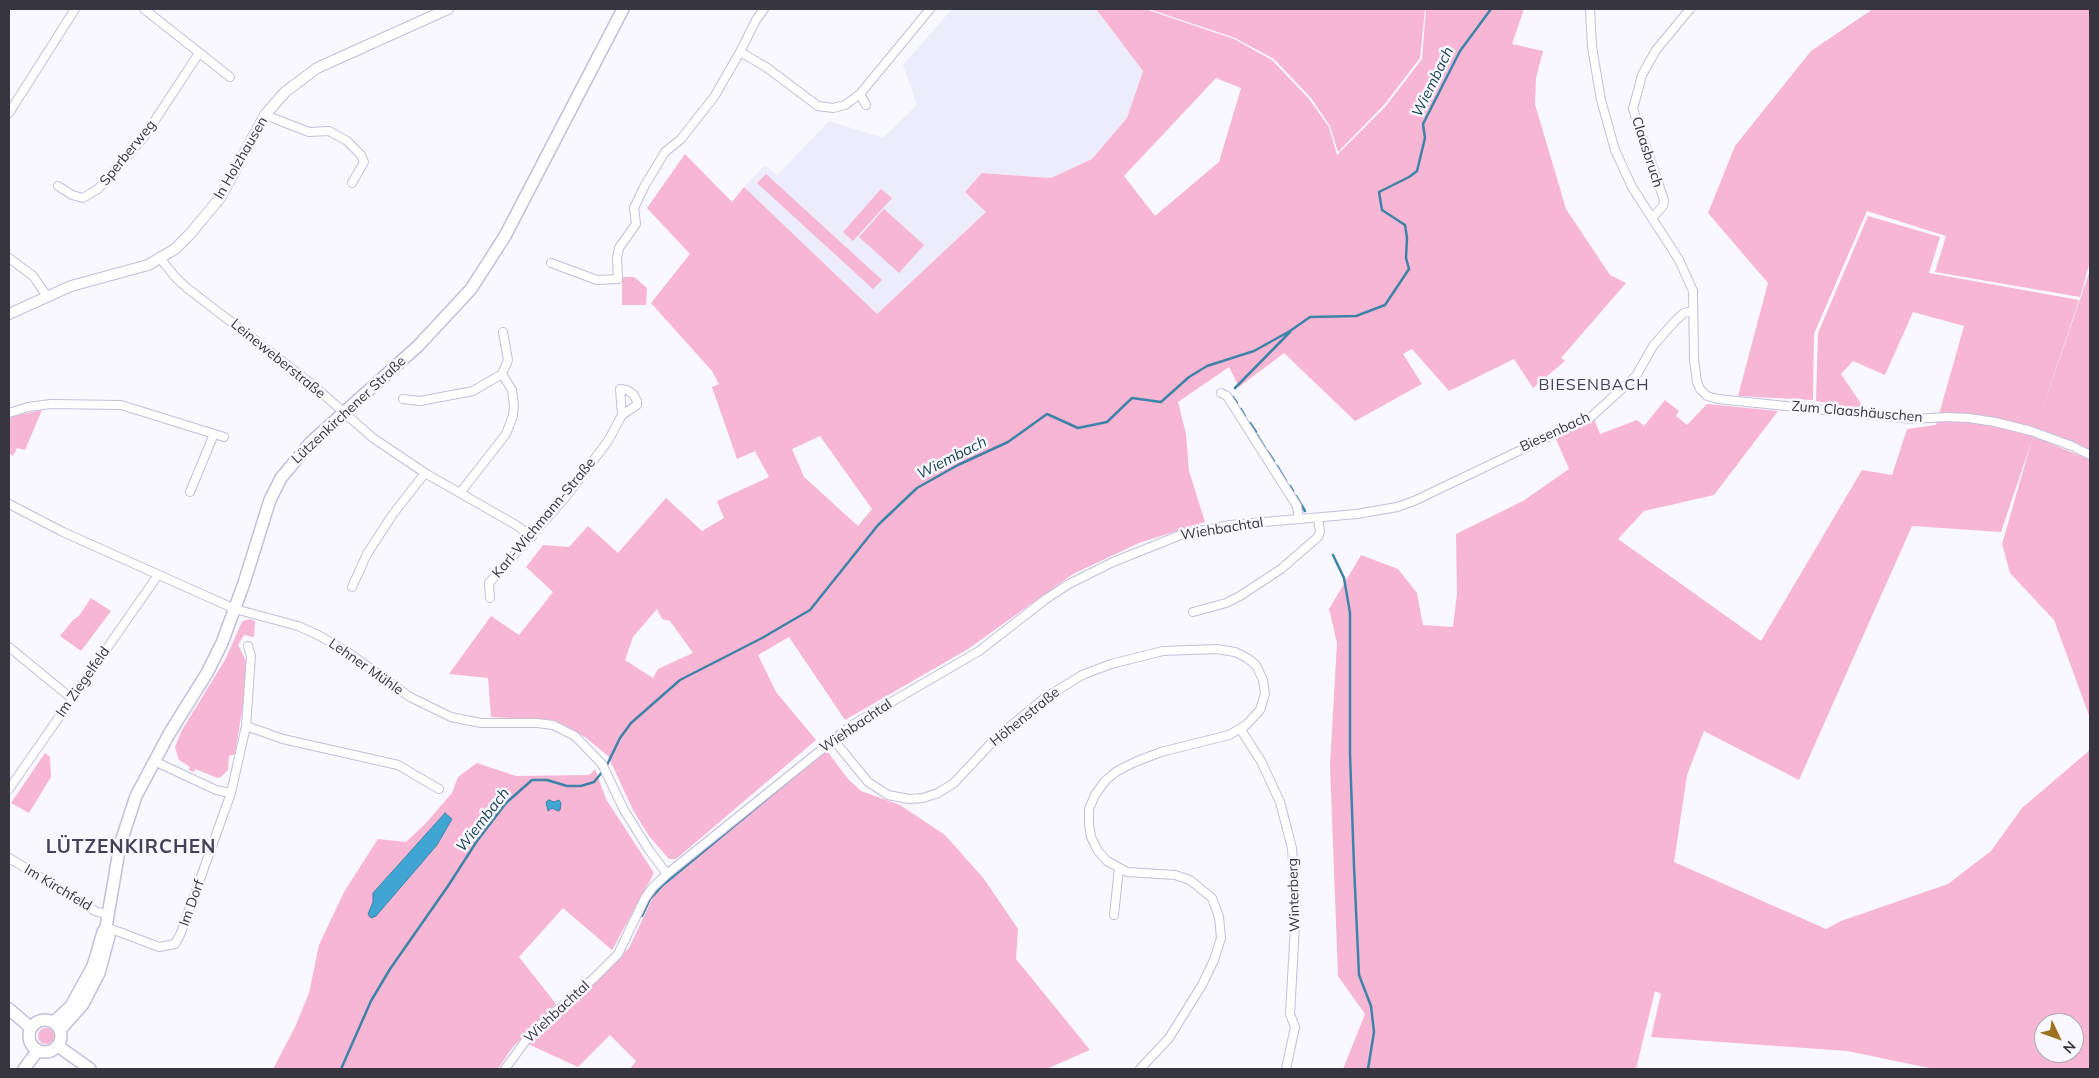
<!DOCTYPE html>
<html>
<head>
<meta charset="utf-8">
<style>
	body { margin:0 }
	#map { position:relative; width:2099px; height:1078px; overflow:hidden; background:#f8f8fe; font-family:Mulish,sans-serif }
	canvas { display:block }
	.frame { position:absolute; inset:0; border:10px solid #373540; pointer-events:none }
	.north { position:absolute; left:2034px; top:1013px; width:50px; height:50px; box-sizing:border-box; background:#f8f8fe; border:1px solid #abaab2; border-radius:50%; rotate:132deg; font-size:14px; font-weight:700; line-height:20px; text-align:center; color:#373540 }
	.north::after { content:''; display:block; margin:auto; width:18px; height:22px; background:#9c7220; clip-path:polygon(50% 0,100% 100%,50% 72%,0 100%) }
</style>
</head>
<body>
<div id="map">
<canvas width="2099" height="1078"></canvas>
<div class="frame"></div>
<div class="north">N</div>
</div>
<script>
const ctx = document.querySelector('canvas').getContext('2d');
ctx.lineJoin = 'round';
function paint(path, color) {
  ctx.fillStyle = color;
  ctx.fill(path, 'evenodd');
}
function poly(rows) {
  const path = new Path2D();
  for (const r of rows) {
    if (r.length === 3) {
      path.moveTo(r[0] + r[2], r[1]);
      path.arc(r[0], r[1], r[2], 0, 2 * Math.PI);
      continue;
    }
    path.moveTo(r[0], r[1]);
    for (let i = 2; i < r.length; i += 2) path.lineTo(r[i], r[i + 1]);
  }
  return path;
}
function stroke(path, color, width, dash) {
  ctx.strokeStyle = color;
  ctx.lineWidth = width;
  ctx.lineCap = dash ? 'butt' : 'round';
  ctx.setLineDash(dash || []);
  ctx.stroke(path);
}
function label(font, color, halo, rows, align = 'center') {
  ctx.font = font + ' Mulish,sans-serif';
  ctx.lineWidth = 5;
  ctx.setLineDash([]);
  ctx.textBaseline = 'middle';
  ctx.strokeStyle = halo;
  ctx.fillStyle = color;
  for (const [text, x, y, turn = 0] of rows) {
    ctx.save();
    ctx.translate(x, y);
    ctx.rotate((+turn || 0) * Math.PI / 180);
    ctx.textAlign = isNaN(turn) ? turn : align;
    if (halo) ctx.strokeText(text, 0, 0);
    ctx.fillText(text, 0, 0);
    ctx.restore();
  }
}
paint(poly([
	[952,9,1096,9,1143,71,1127,118,1092,159,1051,178,982,173,986,212,877,314,744,187,765,165,777,175,829,121,883,138,917,105,903,65]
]), '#edecfa');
paint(poly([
	[1096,9,1145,9,1234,39,1272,60,1309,99,1329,127,1337,155,1385,107,1422,59,1426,9,1524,9,1512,44,1543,51,1536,78,1535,104,1566,209,1610,275,1626,283,1561,358,1565,361,1533,388,1514,359,1449,391,1412,349,1403,354,1422,384,1355,421,1284,353,1239,387,1229,367,1178,402,1186,434,1189,471,1205,522,1139,543,1073,574,968,649,845,720,789,637,758,655,776,692,816,740,676,859,669,859,649,836,633,810,608,756,585,737,554,720,491,717,488,678,449,674,491,616,519,635,553,592,526,567,543,545,569,547,588,526,618,553,666,498,702,531,724,518,717,501,769,477,755,451,737,459,712,387,719,384,712,371,651,303,690,254,647,208,685,154,732,202,744,187,877,314,986,212,965,192,982,173,1051,178,1092,159,1127,118,1143,71],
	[1216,78,1241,88,1219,162,1155,216,1124,176],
	[820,436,872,509,858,526,804,477,792,449],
	[657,609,662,619,670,621,693,653,658,669,653,678,625,660,633,637],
	[1149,9,1425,9,1420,58,1384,105,1338,152,1330,126,1311,98,1274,59,1235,38],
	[1873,9,2090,9,2090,262,2080,297,1935,272,1946,236,1867,211,1814,334,1813,400,1738,396,1768,283,1708,213,1735,146,1811,51],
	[766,174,882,280,873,289,757,183],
	[881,189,892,198,853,241,843,232],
	[884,209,924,245,899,273,859,237],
	[1868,216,1940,237,1929,273,2079,300,2039,419,2090,270,2090,452,2033,436,2090,460,2090,718,2054,620,2010,573,2002,544,2032,440,2001,532,1912,526,1799,780,1704,731,1687,775,1674,862,1826,929,1841,921,1948,884,1991,851,2022,808,2090,750,2090,1069,1934,1069,1847,1051,1651,1037,1661,994,1655,991,1636,1069,1343,1069,1365,1014,1338,976,1330,765,1337,643,1329,609,1361,555,1398,569,1417,593,1423,625,1453,627,1457,593,1456,534,1523,501,1569,469,1555,437,1594,419,1600,434,1637,420,1644,426,1665,400,1679,411,1676,416,1687,425,1707,404,1778,411,1714,495,1644,511,1618,539,1761,641,1862,470,1892,475,1907,429,1936,425,1964,326,1913,312,1885,375,1853,361,1841,374,1866,411,1816,401,1818,333],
	[2044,1023,2074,1023,2074,1053,2044,1053],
	[622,277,634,277,647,288,646,305,622,305],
	[42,410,25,450,17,448,13,456,9,453,9,417],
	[91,598,111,611,81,651,60,636,73,620,79,616],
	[250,619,255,621,254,637,244,635,238,645,247,663,243,705,235,754,229,756,228,770,221,777,218,778,195,769,194,772,189,770,190,767,179,760,175,747,182,730,225,660,241,624,243,621],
	[823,751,827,751,848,779,861,791,900,805,945,835,984,879,1018,929,1016,959,1090,1050,1046,1069,630,1069,636,1061,610,1035,578,1067,528,1044,554,1017,598,979,629,948,653,897,664,886],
	[45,753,50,757,51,777,29,813,11,803],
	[477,763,516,776,589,775,595,769,606,799,654,873,612,950,563,908,519,957,556,1004,512,1048,498,1069,273,1069,295,1027,309,993,319,945,344,892,378,839,406,842,425,824,452,793,458,777],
	[445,813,452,819,437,845,376,916,369,914,373,902,373,893],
	[46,1036,8]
]), '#f7b6d4');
const water = poly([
	[549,800,554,802,559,800,561,803,560,810,558,811,552,808,548,811,546,802,549,800],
	[445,813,452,819,437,845,376,916,371,918,368,914,373,902,373,893,445,813]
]);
paint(water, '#41a5d3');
stroke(water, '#3e83a7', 1);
stroke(poly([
	[1235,388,1290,332],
	[1233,397,1237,403],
	[1241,409,1245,416],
	[1250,423,1256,432],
	[1257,435,1265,448],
	[1267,451,1274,461],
	[1277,466,1286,481],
	[1290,486,1293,491],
	[1296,496,1305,511],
	[1333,555,1344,578,1350,613,1350,754,1354,866,1359,975,1371,1006,1374,1032,1368,1069],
	[606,767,620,738,631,723,680,680,762,638,810,610,878,525,917,488,958,465,1008,442,1047,414,1078,428,1107,422,1132,398,1161,402,1189,377,1207,366,1254,351,1290,331,1310,317,1356,316,1385,305,1409,269,1406,258,1407,238,1405,225,1382,210,1379,192,1409,177,1417,171,1425,138,1423,124,1460,51,1491,9],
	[642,916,650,899,663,885,804,768],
	[341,1069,371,1001,390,969,448,886,477,841,506,803,532,780,547,780,567,786,581,786,594,782,603,771]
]), '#3e83a7', 2.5);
const minor = poly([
	[144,9,230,77],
	[1590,9,1592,47,1601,100,1615,150,1632,187,1679,260,1693,291,1694,360,1697,382,1700,389,1707,396,1718,399,1912,419,1946,417,1969,418,1995,422,2031,431,2072,446,2090,455],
	[740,52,766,67,818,106,833,108,845,105,860,94,930,9],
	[860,94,866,105],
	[9,113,75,9],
	[265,115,309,132,329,131,347,141,361,155,364,162,352,183],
	[58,186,72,195,83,198,98,189,144,137,199,53],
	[1653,217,1663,206,1664,200,1633,109,1642,75,1656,50,1690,9],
	[9,258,33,276,47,296],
	[160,258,176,278,187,288,313,385,373,438,425,473,516,525,532,537],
	[551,263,597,280,618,279,617,258,619,248,636,224,634,208,645,185,665,152,681,139,714,97,740,52,756,20,764,9],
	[1221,393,1227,396,1297,506,1299,519],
	[403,399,420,401,473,391,502,374],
	[9,413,28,407,51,404,121,405,224,437],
	[190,492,214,434],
	[460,493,506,434,513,416,514,405,512,390,502,374,508,360,503,332],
	[9,504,63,532,235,609,298,626,318,635,349,653,410,697,451,717,481,723,537,723,553,725,575,736,602,764,624,810,649,850,667,874],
	[352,587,367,554,393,514,425,473],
	[490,598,489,583,564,499,608,441,622,415,637,405,637,401,633,394,627,390,620,389,622,415],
	[1193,612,1226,603,1240,596,1281,569,1318,537,1320,532,1318,518],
	[9,647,71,698],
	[246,726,283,739,398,765,439,789],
	[1241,730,1261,761,1280,802,1292,848,1296,908,1290,1014,1295,1027,1286,1069],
	[833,739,868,782,888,795,909,799,923,798,938,793,954,783,996,738,1042,700,1082,675,1111,664,1163,651,1217,649,1235,652,1247,658,1256,665,1263,680,1265,694,1260,710,1246,725,1229,735,1161,752,1135,762,1117,771,1105,781,1095,795,1089,809,1089,824,1091,837,1098,851,1107,861,1127,872,1175,875,1190,880,1212,898,1219,917,1221,938,1214,960,1202,985,1169,1038,1140,1069],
	[154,761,216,790,231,793],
	[9,789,158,575],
	[9,858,95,911,109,915],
	[1114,915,1119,868],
	[106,927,159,947,175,944,180,935,231,793,246,726,251,656,248,646],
	[505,1069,532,1032,593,979,618,954,645,898,653,887,667,874,852,725,979,651,1046,599,1069,584,1113,562,1183,534,1230,525,1357,514,1397,507,1414,501,1592,416,1636,376,1653,346,1675,321,1684,313,1692,311]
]);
const tertiary = poly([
	[9,314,71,286,148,265,175,249,190,234,220,198,265,115,285,92,317,68,448,9]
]);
const secondary = poly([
	[9,1009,31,1028],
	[45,1036,16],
	[54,1022,71,1006,93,966,103,932,106,927,120,845,136,796,169,734,207,673,222,643,244,583,270,500,281,478,311,442,418,346,471,289,505,236,623,9],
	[60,1030,83,1004,99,973,109,936,106,927],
	[58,1046,90,1069],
	[24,1069,38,1050]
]);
stroke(minor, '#c3bfda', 10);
stroke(tertiary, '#c3bfda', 12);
stroke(secondary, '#c3bfda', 14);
stroke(minor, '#fff', 8);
stroke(tertiary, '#fff', 10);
stroke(secondary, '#fff', 11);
label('14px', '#373540', '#f8f8fe', [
	["Claasbruch",1647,152,72],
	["Sperberweg",128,153,-51],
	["In Holzhausen",241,158,-60],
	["Leineweberstraße",278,359,39],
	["Lützenkirchener Straße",349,410,-43],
	["Zum Claashäuschen",1857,412,5],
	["Biesenbach",1555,432,-25],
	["Karl-Wichmann-Straße",544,518,-50],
	["Wiehbachtal",1222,529,-9],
	["Lehner Mühle",366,667,35],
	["Im Ziegelfeld",83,682,-55],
	["Höhenstraße",1025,717,-39],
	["Wiehbachtal",856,726,-34],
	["Im Kirchfeld",58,888,31],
	["Winterberg",1294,895,-92],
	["Im Dorf",192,903,-70],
	["Wiehbachtal",557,1012,-43]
]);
label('italic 15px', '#194357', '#f8f8fe', [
	["Wiembach",1433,82,-64],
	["Wiembach",952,458,-27],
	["Wiembach",483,820,-52]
]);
ctx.letterSpacing = '1px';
label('16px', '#444157', '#f8f8fe', [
	["BIESENBACH",1594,385]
]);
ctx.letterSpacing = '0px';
ctx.letterSpacing = '1px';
label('bold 19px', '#444157', '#f8f8fe', [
	["LÜTZENKIRCHEN",131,847]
]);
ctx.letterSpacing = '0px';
</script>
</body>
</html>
